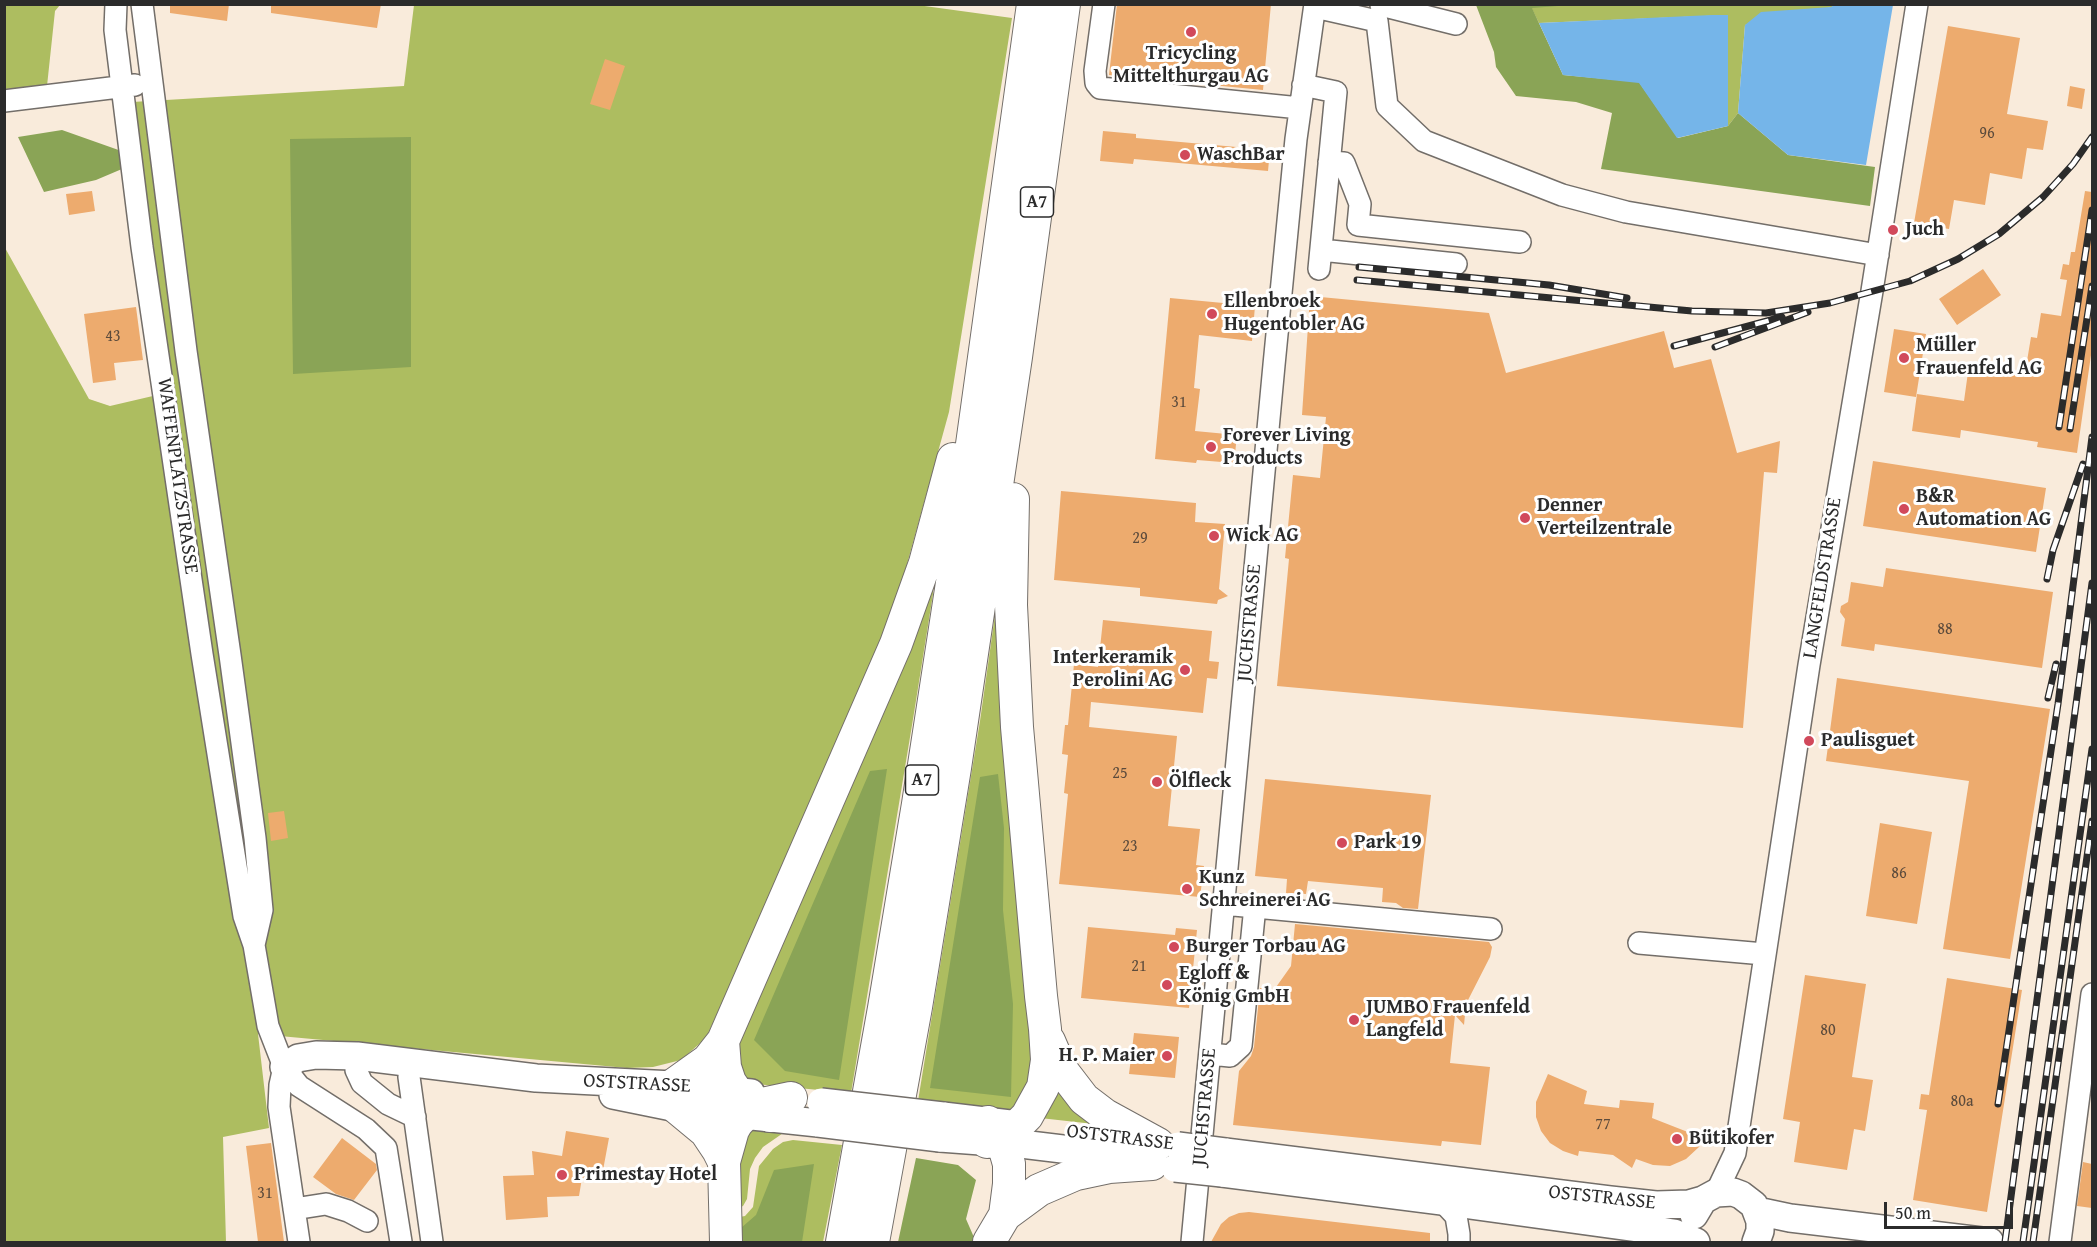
<!DOCTYPE html>
<html>
<head>
<meta charset="utf-8">
<style>
	body { margin:0 }
	#map { position:relative; width:2097px; height:1247px; overflow:hidden; background:#f9ebdb; font-family:"Gentium Book Plus",serif }
	canvas { display:block }
	.frame { position:absolute; inset:0; border:6px solid #2b2b2b; pointer-events:none }
	.scale { position:absolute; left:1884px; top:1202px; width:129px; height:27px; box-sizing:border-box; border:3px solid #2b2b2b; border-top:0; padding-left:8px; font-size:18px; line-height:21px; white-space:nowrap; color:#2b2b2b; -webkit-text-stroke:4px #fff; paint-order:stroke }
</style>
</head>
<body>
<div id="map">
<canvas width="2097" height="1247"></canvas>
<div class="frame"></div>
<div class="scale">50 m</div>
</div>
<script>
const ctx = document.querySelector('canvas').getContext('2d');
ctx.lineJoin = 'round';
function paint(path, color) {
  ctx.fillStyle = color;
  ctx.fill(path, 'evenodd');
}
function poly(rows) {
  const path = new Path2D();
  for (const r of rows) {
    path.moveTo(r[0], r[1]);
    for (let i = 2; i < r.length; i += 2) path.lineTo(r[i], r[i + 1]);
  }
  return path;
}
function stroke(path, color, width, dash) {
  ctx.strokeStyle = color;
  ctx.lineWidth = width;
  ctx.lineCap = dash ? 'butt' : 'round';
  ctx.setLineDash(dash || []);
  ctx.stroke(path);
}
function label(font, color, halo, rows, align = 'center') {
  ctx.font = font + ' "Gentium Book Plus",serif';
  ctx.lineWidth = 6;
  ctx.setLineDash([]);
  ctx.textBaseline = 'middle';
  ctx.strokeStyle = halo;
  ctx.fillStyle = color;
  for (const [text, x, y, turn = 0] of rows) {
    ctx.save();
    ctx.translate(x, y);
    ctx.rotate((+turn || 0) * Math.PI / 180);
    ctx.textAlign = isNaN(turn) ? turn : align;
    if (halo) ctx.strokeText(text, 0, 0);
    ctx.fillText(text, 0, 0);
    ctx.restore();
  }
}
paint(poly([
	[910,4,1012,18,949,412,885,644,706,1038,681,1060,653,1067,627,1068,258,1034,269,1128,223,1137,226,1242,5,1242,4,246,89,399,110,406,170,392,132,102,404,86,414,5],
	[1571,4,1836,5,1832,7,1745,25,1738,113,1728,126,1728,15,1539,23,1531,7],
	[5,5,60,5,55,11,47,86,5,89],
	[934,568,933,594,914,713,851,1093,745,1083,734,1057,736,1041],
	[996,608,1036,1064,1016,1113,918,1101,980,721],
	[1052,1079,1094,1124,1040,1118],
	[745,1126,789,1129,763,1147,755,1158,750,1169,747,1199,743,1206,739,1208,732,1179],
	[793,1140,842,1145,823,1242,735,1242,734,1218,745,1216,753,1207,759,1166,773,1149,783,1142]
]), '#adbd60');
paint(poly([
	[1476,5,1571,5,1532,8,1563,75,1639,82,1678,138,1728,126,1738,113,1788,155,1875,167,1870,206,1601,169,1612,113,1576,102,1516,96,1496,67,1494,52],
	[62,130,127,153,129,166,96,180,44,192,18,137],
	[411,137,411,367,293,374,290,139],
	[887,769,839,1080,785,1071,754,1040,870,771],
	[998,774,1004,828,1003,910,1013,1004,1011,1097,930,1088,980,777],
	[916,1158,958,1165,976,1180,966,1219,976,1242,898,1242],
	[814,1164,802,1242,741,1242,741,1228,756,1215,774,1170]
]), '#8aa456');
paint(poly([
	[1836,4,1893,5,1866,165,1788,155,1738,113,1745,25,1761,12,1831,7],
	[1712,15,1728,15,1728,126,1677,138,1639,83,1563,75,1539,23]
]), '#75b5e9');
paint(poly([
	[170,4,229,4,227,21,170,13],
	[271,4,381,4,377,28,271,13],
	[1117,4,1271,4,1263,90,1109,75],
	[1948,26,2020,38,2007,114,2048,121,2043,150,2027,148,2022,179,1990,173,1985,205,1954,200,1949,229,1914,223],
	[605,59,625,66,610,110,590,104],
	[2070,86,2085,89,2082,109,2067,106],
	[1103,131,1136,134,1136,138,1270,150,1268,171,1134,159,1133,164,1100,161],
	[92,191,95,211,69,215,66,194],
	[2085,191,2092,192,2092,348,2077,453,2037,447,2038,442,1961,430,1960,438,1912,431,1917,394,1964,401,1969,365,2025,373,2031,337,2037,338,2041,313,2061,316,2067,280,2060,279,2063,264,2069,265,2071,252,2075,252],
	[1983,269,2001,295,1957,325,1939,299],
	[1310,296,1489,313,1506,373,1664,331,1674,368,1711,359,1737,453,1780,441,1777,473,1764,472,1743,728,1277,686,1289,559,1285,558,1293,475,1320,478,1326,417,1302,415],
	[1170,298,1255,306,1252,341,1199,335,1194,388,1200,389,1195,431,1237,435,1234,463,1197,460,1196,463,1155,459],
	[136,307,143,360,114,363,116,380,93,383,84,314],
	[1894,329,1926,334,1916,397,1884,392],
	[1873,461,2046,488,2036,552,1863,526],
	[1061,491,1196,503,1195,522,1225,524,1219,589,1228,596,1218,600,1217,604,1140,596,1140,588,1054,580],
	[1886,568,2053,592,2042,668,1875,644,1874,651,1841,646,1845,619,1840,612,1841,606,1848,602,1851,582,1883,587],
	[1103,620,1212,631,1209,661,1219,662,1217,679,1207,678,1203,713,1091,702,1089,727,1177,736,1168,826,1200,829,1196,865,1204,866,1200,897,1059,884,1068,794,1064,793,1068,755,1062,754,1065,725,1068,725,1074,664,1098,667],
	[1837,678,2050,709,2010,959,1943,949,1969,781,1826,761],
	[1265,779,1431,795,1418,909,1403,908,1396,903,1382,902,1383,888,1308,881,1306,894,1286,893,1287,879,1255,876],
	[284,811,288,838,271,841,268,813],
	[1880,823,1932,832,1917,924,1866,916],
	[1295,924,1489,942,1492,947,1490,957,1466,1004,1464,1025,1455,1015,1450,1063,1490,1067,1481,1145,1442,1141,1441,1146,1233,1125,1239,1071,1251,1056,1254,1047,1260,988,1274,990,1291,966],
	[1088,927,1175,935,1176,928,1197,930,1189,1008,1081,998],
	[1805,975,1866,984,1852,1077,1873,1080,1865,1131,1854,1129,1847,1170,1794,1162,1800,1122,1783,1119],
	[1947,978,2022,990,1987,1212,1913,1200,1927,1110,1919,1109,1921,1094,1929,1095],
	[1134,1033,1179,1037,1175,1078,1129,1074],
	[1548,1074,1587,1091,1584,1104,1619,1108,1620,1100,1654,1103,1652,1118,1703,1138,1699,1147,1686,1159,1670,1166,1653,1165,1636,1159,1632,1168,1613,1155,1579,1151,1578,1156,1563,1151,1550,1143,1541,1131,1536,1117,1536,1102],
	[566,1131,609,1138,601,1181,582,1178,579,1196,547,1197,548,1217,506,1220,503,1176,534,1175,532,1151,562,1156],
	[342,1138,376,1164,377,1170,354,1200,336,1194,313,1177],
	[271,1143,284,1242,258,1242,246,1146],
	[2083,1162,2092,1164,2092,1208,2077,1206],
	[1249,1212,1430,1233,1430,1242,1211,1242,1221,1224,1229,1217,1239,1213]
]), '#edab6e');
const minor = poly([
	[116,4,115,30,142,247,202,654,244,916,254,945,268,1026,284,1067,280,1085,279,1107,299,1242],
	[142,4,186,351,230,655,255,838,262,910,254,945],
	[1104,4,1095,71,1096,83,1100,88,1300,108],
	[1381,5,1456,24],
	[1315,7,1377,21,1387,106,1424,141,1562,195,1626,212,1878,255],
	[1303,85,1336,92,1319,269],
	[4,101,135,85],
	[1329,162,1344,163,1360,204,1358,225,1520,242],
	[1321,250,1456,264],
	[1223,904,1491,929],
	[1639,943,1764,954],
	[1210,1054,1230,1056,1241,1046,1255,906],
	[357,1056,356,1070,362,1083,388,1104,415,1117],
	[410,1063,409,1077,432,1242],
	[284,1067,299,1086,366,1129,386,1148,401,1242],
	[1716,1193,1735,1153,1809,665,1872,291,1917,4],
	[1442,1201,1456,1216,1459,1234,1459,1242],
	[294,1209,326,1204,348,1211,367,1221],
	[1192,1242,1274,365,1296,139,1315,4],
	[2060,1242,2092,994]
]);
const major = poly([
	[284,1067,298,1058,316,1055,357,1056,536,1078,673,1085,751,1093],
	[613,1095,677,1108,818,1123],
	[943,1116,1010,1124],
	[940,1138,1021,1144,1112,1155,1133,1160],
	[1225,1152,1610,1200,1656,1205,1689,1204,1703,1200],
	[1222,1173,1442,1201,1674,1233,1696,1242],
	[1757,1211,1790,1218,1990,1242],
	[1694,1215,1703,1200,1716,1193,1733,1192,1741,1195,1754,1205,1760,1221,1760,1231,1756,1242]
]);
const highway = poly([
	[723,1041,725,1067,730,1082,736,1091,753,1106,770,1116],
	[1049,1041,1061,1069,1084,1099,1105,1115,1158,1144],
	[673,1085,708,1060,723,1041,896,644,925,563,953,459],
	[677,1108,706,1132,718,1150,724,1162],
	[988,1122,999,1136,1005,1150,1009,1164,1009,1184,1005,1215,989,1242],
	[987,1142,1018,1125,1027,1116,1043,1087,1047,1060,1045,1029,1041,996,1017,727,1011,605,1013,499],
	[1005,1215,1039,1190,1076,1174,1109,1167,1152,1164],
	[726,1242,724,1162,733,1130,737,1123,753,1106,791,1098],
	[842,1242,884,1008,918,804,960,531,1033,4],
	[873,1242,916,1007,955,768,1016,357,1064,4]
]);
stroke(minor, '#736e69', 24);
stroke(major, '#736e69', 30);
stroke(highway, '#736e69', 34);
stroke(minor, '#fff', 21);
stroke(major, '#fff', 27);
stroke(highway, '#fff', 32);
const rail = poly([
	[1359,267,1549,285,1627,298],
	[1357,280,1692,311,1766,313,1830,303,1910,281,1958,259,1999,234,2043,197,2073,164,2092,137],
	[1674,346,1782,317],
	[1715,347,1808,312],
	[2059,427,2092,210],
	[2070,429,2092,286],
	[2047,579,2053,550,2083,464],
	[2048,698,2056,664],
	[1998,1104,2058,704,2092,437],
	[2005,1242,2092,583],
	[2023,1242,2092,749],
	[2033,1242,2092,821]
]);
stroke(rail, '#2b2b2b', 7);
stroke(rail, '#fff', 4.5, [14]);
const majorBridge = poly([
	[821,1102,943,1116],
	[818,1123,940,1138],
	[1178,1146,1225,1152],
	[1175,1168,1222,1173]
]);
stroke(majorBridge, '#736e69', 30, []);
stroke(majorBridge, '#fff', 27);
for (const [x, y, r, color] of [
	[1191,32,6,"#d1495b"],
	[1185,155,6,"#d1495b"],
	[1893,230,6,"#d1495b"],
	[1212,314,6,"#d1495b"],
	[1904,358,6,"#d1495b"],
	[1211,447,6,"#d1495b"],
	[1904,509,6,"#d1495b"],
	[1525,518,6,"#d1495b"],
	[1214,536,6,"#d1495b"],
	[1185,670,6,"#d1495b"],
	[1809,741,6,"#d1495b"],
	[1157,782,6,"#d1495b"],
	[1342,843,6,"#d1495b"],
	[1187,889,6,"#d1495b"],
	[1174,947,6,"#d1495b"],
	[1167,985,6,"#d1495b"],
	[1354,1020,6,"#d1495b"],
	[1167,1056,6,"#d1495b"],
	[1677,1139,6,"#d1495b"],
	[562,1175,6,"#d1495b"]
]) {
  const dot = new Path2D();
  dot.arc(x, y, r, 0, 2 * Math.PI);
  ctx.fillStyle = color;
  ctx.fill(dot);
  stroke(dot, '#fff', 2);
}
label('16px', '#5c4b3c', null, [
	["96",1987,134],
	["43",113,337],
	["31",1179,403],
	["29",1140,539],
	["88",1945,630],
	["25",1120,774],
	["23",1130,847],
	["86",1899,874],
	["21",1139,967],
	["80",1828,1031],
	["80a",1962,1102],
	["77",1603,1125],
	["31",265,1194]
]);
for (const [x, y, w] of [
	[1037,202,33],
	[922,780,33]
]) {
  const box = new Path2D();
  box.roundRect(x - w / 2, y - 15, w, 30, 4.5);
  ctx.fillStyle = '#fff';
  ctx.fill(box);
  stroke(box, '#2b2b2b', 1.5);
}
label('bold 18px', '#2b2b2b', null, [
	["A7",1037,202],
	["A7",922,780]
]);
label('bold 20px', '#2b2b2b', '#fff', [
	["Tricycling",1191,54,"center"],
	["Mittelthurgau AG",1191,77,"center"],
	["WaschBar",1197,155],
	["Juch",1905,230],
	["Ellenbroek",1224,302],
	["Hugentobler AG",1224,325],
	["Müller",1916,346],
	["Frauenfeld AG",1916,369],
	["Forever Living",1223,436],
	["Products",1223,459],
	["B&R",1916,497],
	["Automation AG",1916,520],
	["Denner",1537,506],
	["Verteilzentrale",1537,529],
	["Wick AG",1226,536],
	["Interkeramik",1173,658,"right"],
	["Perolini AG",1173,681,"right"],
	["Paulisguet",1821,741],
	["Ölfleck",1169,782],
	["Park 19",1354,843],
	["Kunz",1199,878],
	["Schreinerei AG",1199,901],
	["Burger Torbau AG",1186,947],
	["Egloff &",1179,974],
	["König GmbH",1179,997],
	["JUMBO Frauenfeld",1366,1008],
	["Langfeld",1366,1031],
	["H. P. Maier",1155,1056,"right"],
	["Bütikofer",1689,1139],
	["Primestay Hotel",574,1175]
], 'left');
label('20px', '#2b2b2b', '#fff', [
	["WAFFENPLATZSTRASSE",177,476,82],
	["LANGFELDSTRASSE",1823,578,-81],
	["JUCHSTRASSE",1250,623,-85],
	["OSTSTRASSE",637,1084,3],
	["JUCHSTRASSE",1205,1107,-85],
	["OSTSTRASSE",1120,1138,7],
	["OSTSTRASSE",1602,1198,6]
]);
</script>
</body>
</html>
